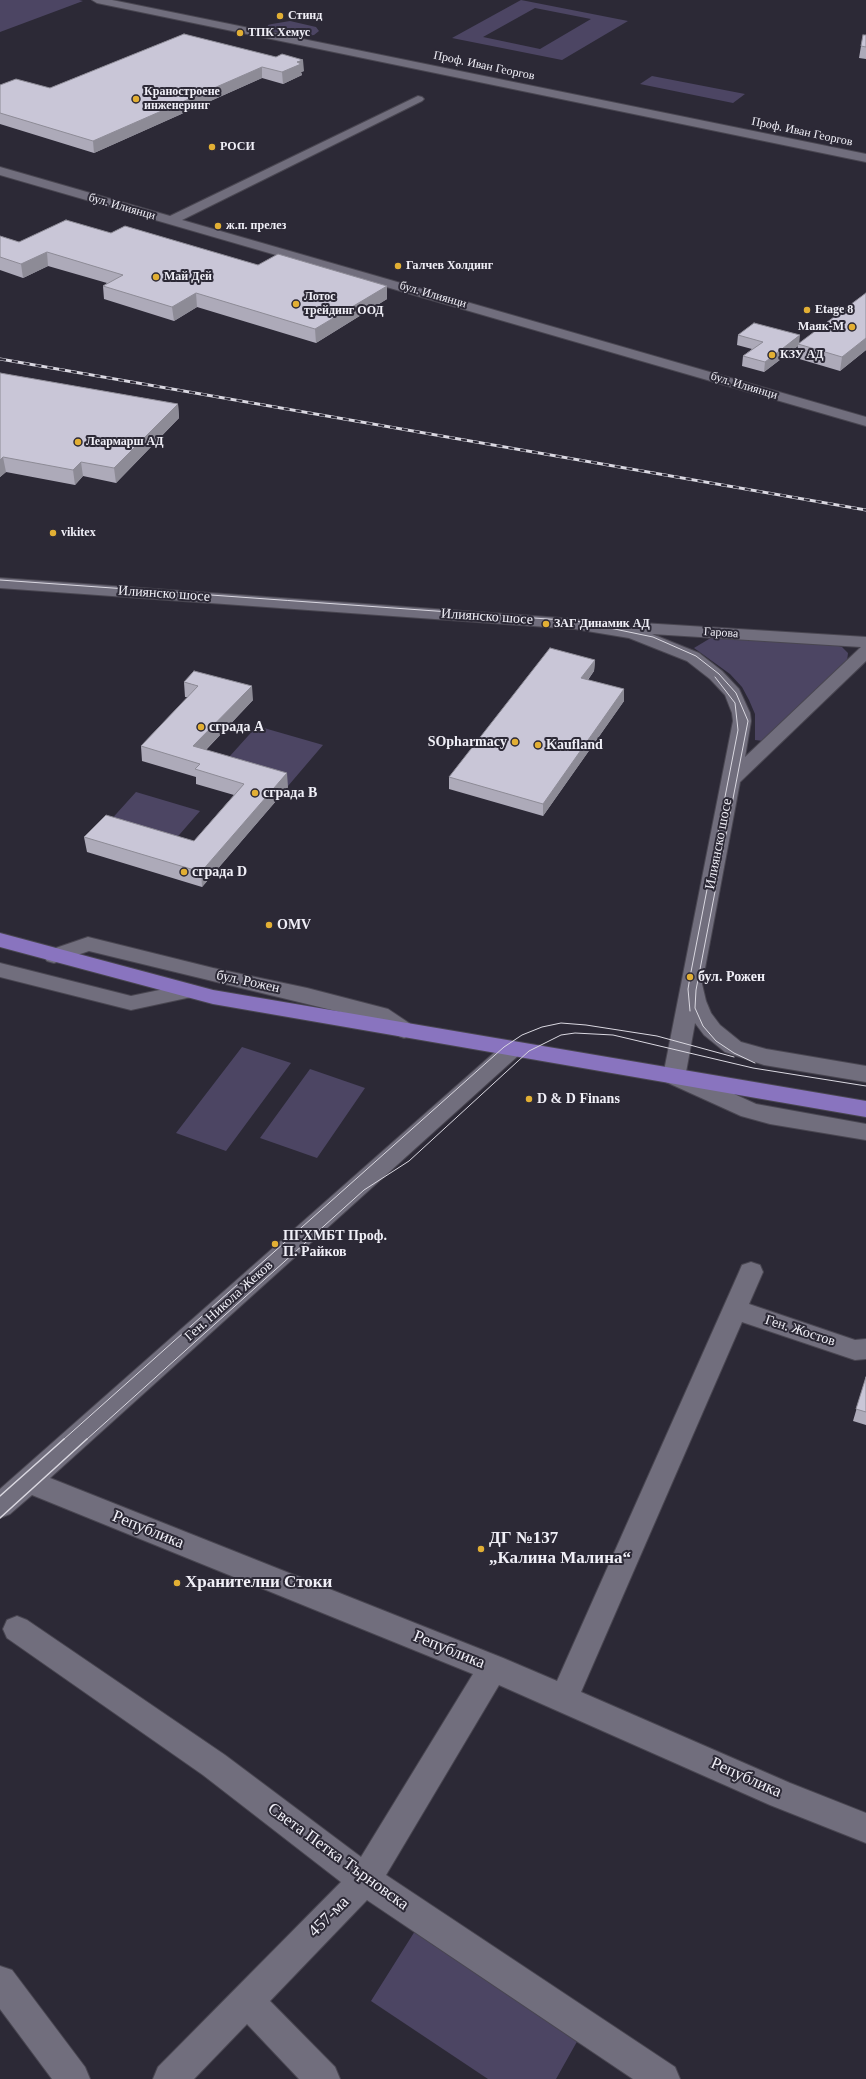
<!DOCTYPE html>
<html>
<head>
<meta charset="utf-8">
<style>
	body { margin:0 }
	canvas { display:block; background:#2c2936 }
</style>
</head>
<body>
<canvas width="866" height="2079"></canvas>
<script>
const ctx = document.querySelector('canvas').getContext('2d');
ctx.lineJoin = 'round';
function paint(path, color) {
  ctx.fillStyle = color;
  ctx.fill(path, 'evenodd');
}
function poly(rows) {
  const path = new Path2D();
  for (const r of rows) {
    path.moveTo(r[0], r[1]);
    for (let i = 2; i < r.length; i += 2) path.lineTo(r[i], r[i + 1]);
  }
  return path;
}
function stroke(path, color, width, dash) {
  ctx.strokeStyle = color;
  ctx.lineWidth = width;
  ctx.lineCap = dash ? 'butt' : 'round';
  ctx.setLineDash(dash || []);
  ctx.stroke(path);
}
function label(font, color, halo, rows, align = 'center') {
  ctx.font = font + ' "Times New Roman",serif';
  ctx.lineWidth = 4;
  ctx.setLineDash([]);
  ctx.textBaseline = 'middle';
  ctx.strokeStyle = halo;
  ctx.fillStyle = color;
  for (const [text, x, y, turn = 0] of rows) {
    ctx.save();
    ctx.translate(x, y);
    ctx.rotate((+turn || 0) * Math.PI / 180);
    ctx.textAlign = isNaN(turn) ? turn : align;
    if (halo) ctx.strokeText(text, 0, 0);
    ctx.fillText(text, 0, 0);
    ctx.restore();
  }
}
paint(poly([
	[0,0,79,0,83,1,0,32],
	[521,0,628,21,562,60,452,38],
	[535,8,591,19,540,49,483,37],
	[290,21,316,27,319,31,314,35,296,37,267,30,268,25,272,24],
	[652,76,745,94,733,103,640,84],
	[714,636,832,644,842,647,848,653,847,661,763,741,755,740,755,714,749,700,742,687,730,674,694,648],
	[257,726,323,745,288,786,221,766],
	[136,792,200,811,173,842,108,823],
	[242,1047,291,1063,226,1151,176,1133],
	[310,1069,365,1088,317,1158,260,1138],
	[415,1931,579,2038,556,2079,488,2079,371,2001]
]), '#4c4563');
const minor = poly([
	[92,0,112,0,866,154,866,162,97,3,92,0],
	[418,96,422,97,424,99,422,101,182,220,866,417,866,426,0,175,0,167,170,216,418,96],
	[0,578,575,619,634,628,636,624,642,623,866,637,866,661,740,782,702,984,706,1001,711,1013,720,1025,741,1042,766,1049,866,1066,866,1082,764,1065,725,1052,704,1035,695,1023,686,1072,756,1104,866,1124,866,1140,770,1124,741,1116,666,1082,663,1076,733,721,732,713,725,695,710,679,687,661,629,638,575,629,0,588,0,578],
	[652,634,861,647,745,757,751,721,750,713,739,689,722,671,699,653,652,634],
	[88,937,213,968,307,988,388,1009,412,1025,415,1030,412,1035,404,1038,396,1035,373,1020,89,951,54,963,47,961,43,956,47,951,88,937],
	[0,963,131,996,188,984,196,986,199,991,196,996,131,1010,0,977,0,963],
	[512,1041,520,1044,523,1049,520,1054,50,1478,503,1658,557,1681,739,1272,742,1265,751,1262,760,1265,763,1272,749,1304,855,1340,866,1339,866,1359,855,1360,742,1322,581,1692,790,1783,866,1813,866,1843,770,1805,499,1685,386,1875,675,2067,680,2079,633,2079,367,1900,270,2001,335,2067,340,2079,299,2079,247,2024,194,2079,153,2079,158,2067,341,1882,203,1775,7,1638,3,1629,7,1620,17,1616,27,1620,225,1755,361,1857,473,1674,32,1495,10,1514,0,1518,0,1489,504,1044,512,1041],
	[0,1966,12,1970,85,2067,90,2079,52,2079,0,2009,0,1966]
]);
const major = poly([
	[0,933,213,990,866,1101,866,1117,213,1004,0,947,0,933]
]);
stroke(minor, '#494651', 2);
stroke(major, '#494651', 2);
paint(minor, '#716e7d');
paint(major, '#8974bf');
stroke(poly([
	[0,580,576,621,653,637,696,656,719,674,736,693,748,721,696,990,695,1008,703,1026,716,1041,734,1053,755,1063],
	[690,1011,688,989,690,977,738,730,735,703,715,677],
	[63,1440,504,1047,522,1035,542,1027,561,1023,586,1025,657,1036,734,1057],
	[86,1440,364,1190,409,1161,529,1051,561,1035,575,1033,613,1035,753,1068,866,1086]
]), '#dad8e1', 1);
stroke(poly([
	[0,1496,64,1439],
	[0,1518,87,1439]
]), '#dad8e1', 1.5);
const rail = poly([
	[0,359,866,510]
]);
stroke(rail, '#dad8e1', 3);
stroke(rail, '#2c2936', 2, [6]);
paint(poly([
	[184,34,304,71,301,72,302,75,283,84,262,78,94,153,0,124,0,85,50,88],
	[866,35,866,59,859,58,861,46],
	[111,233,258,265,387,286,387,299,316,343,197,307,174,321,104,299,103,286,107,283,48,266,23,278,0,270,0,236,19,242],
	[866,293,866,350,840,371,796,358,798,346,764,372,742,366,743,356,752,349,737,345,738,335,799,344],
	[0,373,178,404,179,418,116,483,83,476,75,485,6,472,0,477],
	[595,660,594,671,588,680,624,689,624,701,543,816,449,789,449,777],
	[184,682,253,700,206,750,288,787,202,887,87,852,84,837,194,841,234,795,196,784,196,777,142,761,141,746,188,697,185,697],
	[866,1377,866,1425,853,1421]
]), '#adaab9');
paint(poly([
	[303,60,304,71,301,72,302,75,283,84,282,72,297,62],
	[262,67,262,78,94,153,93,141],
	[47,252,48,266,23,278,21,264],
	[387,286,387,299,316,343,315,329],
	[196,293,197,307,174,321,172,307],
	[800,335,799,345,798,344,798,346,764,372,765,362],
	[866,338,866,350,840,371,842,357],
	[178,404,179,418,116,483,114,468],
	[3,457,6,472,0,477,0,460],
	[81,462,83,476,75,485,73,470],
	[595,660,594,671,580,690,581,678],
	[252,686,253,700,195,761,193,746],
	[624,689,624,701,543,816,543,804],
	[287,773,288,787,202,887,201,872]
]), '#8d8b96');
const building = poly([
	[184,34,276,57,282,54,303,60,297,62,301,64,282,72,262,67,93,141,0,113,0,85,16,79,50,88,184,34],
	[863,35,866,35,866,47,861,46,863,35],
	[66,220,111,233,125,226,258,265,278,254,387,286,315,329,196,293,172,307,103,286,123,275,47,252,21,264,0,257,0,236,19,242,66,220],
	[866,293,866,338,842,357,798,344,866,293],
	[754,323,800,335,765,362,743,356,763,342,738,335,754,323],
	[0,373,178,404,114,468,81,462,73,470,3,457,0,460,0,373],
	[550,648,595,660,581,678,624,689,543,804,449,777,550,648],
	[194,671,252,686,193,746,287,773,201,872,84,837,106,815,194,841,244,784,195,769,200,764,141,746,198,686,184,682,194,671],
	[866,1377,866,1412,856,1409,866,1377]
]);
paint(building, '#c9c6d7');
stroke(building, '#8d8b96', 1);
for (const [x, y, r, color] of [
	[280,16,4,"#e2af34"],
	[240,33,4,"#e2af34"],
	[136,99,4,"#e2af34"],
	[212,147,4,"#e2af34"],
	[218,226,4,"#e2af34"],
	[398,266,4,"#e2af34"],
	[156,277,4,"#e2af34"],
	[296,304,4,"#e2af34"],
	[807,310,4,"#e2af34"],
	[852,327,4,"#e2af34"],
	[772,355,4,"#e2af34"],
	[78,442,4,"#e2af34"],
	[53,533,4,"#e2af34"],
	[546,624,4,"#e2af34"],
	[201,727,4,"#e2af34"],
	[515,742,4,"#e2af34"],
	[538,745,4,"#e2af34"],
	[255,793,4,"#e2af34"],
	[184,872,4,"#e2af34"],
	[269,925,4,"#e2af34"],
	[690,977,4,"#e2af34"],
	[529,1099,4,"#e2af34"],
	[275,1244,4,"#e2af34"],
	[481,1549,4,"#e2af34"],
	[177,1583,4,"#e2af34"]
]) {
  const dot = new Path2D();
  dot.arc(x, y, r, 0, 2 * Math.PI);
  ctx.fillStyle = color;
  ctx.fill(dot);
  stroke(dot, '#2c2936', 1.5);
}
label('bold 12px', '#f0eff7', '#2c2936', [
	["Стинд",288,16],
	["ТПК Хемус",248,33],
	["Краностроене",144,92],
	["инженеринг",144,106],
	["РОСИ",220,147],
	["ж.п. прелез",226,226],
	["Галчев Холдинг",406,266],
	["Май Дей",164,277],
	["Лотос",304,297],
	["трейдинг ООД",304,311],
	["Etage 8",815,310],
	["Маяк-М",844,327,"right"],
	["КЗУ АД",780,355],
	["Леармарш АД",86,442],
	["vikitex",61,533],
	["ЗАГ Динамик АД",554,624]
], 'left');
label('12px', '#f0eff7', '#2c2936', [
	["Проф. Иван Георгов",484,66,12],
	["Проф. Иван Георгов",802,132,12],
	["бул. Илиянци",122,207,16],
	["бул. Илиянци",433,295,16],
	["бул. Илиянци",744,386,17],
	["Гарова",721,633,4]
]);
label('14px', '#f0eff7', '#2c2936', [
	["Илиянско шосе",164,594,4],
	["Илиянско шосе",487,617,4],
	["Илиянско шосе",719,844,-79],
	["бул. Рожен",248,982,12],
	["Ген. Никола Жеков",229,1301,-42],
	["Ген. Жостов",800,1331,18]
]);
label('bold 14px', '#f0eff7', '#2c2936', [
	["сграда А",209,727],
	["SOpharmacy",507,742,"right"],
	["Kaufland",546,745],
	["сграда В",263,793],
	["сграда D",192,872],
	["OMV",277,925],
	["бул. Рожен",698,977],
	["D & D Finans",537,1099],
	["ПГХМБТ Проф.",283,1236],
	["П. Райков",283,1252]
], 'left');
label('17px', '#f0eff7', '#2c2936', [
	["Република",148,1530,22],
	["Република",449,1650,22],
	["Република",746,1778,24],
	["Света Петка Търновска",338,1857,36],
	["457-ма",329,1917,-45]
]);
label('bold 17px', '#f0eff7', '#2c2936', [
	["ДГ №137",489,1539],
	["„Калина Малина“",489,1559],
	["Хранителни Стоки",185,1583]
], 'left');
</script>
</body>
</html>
